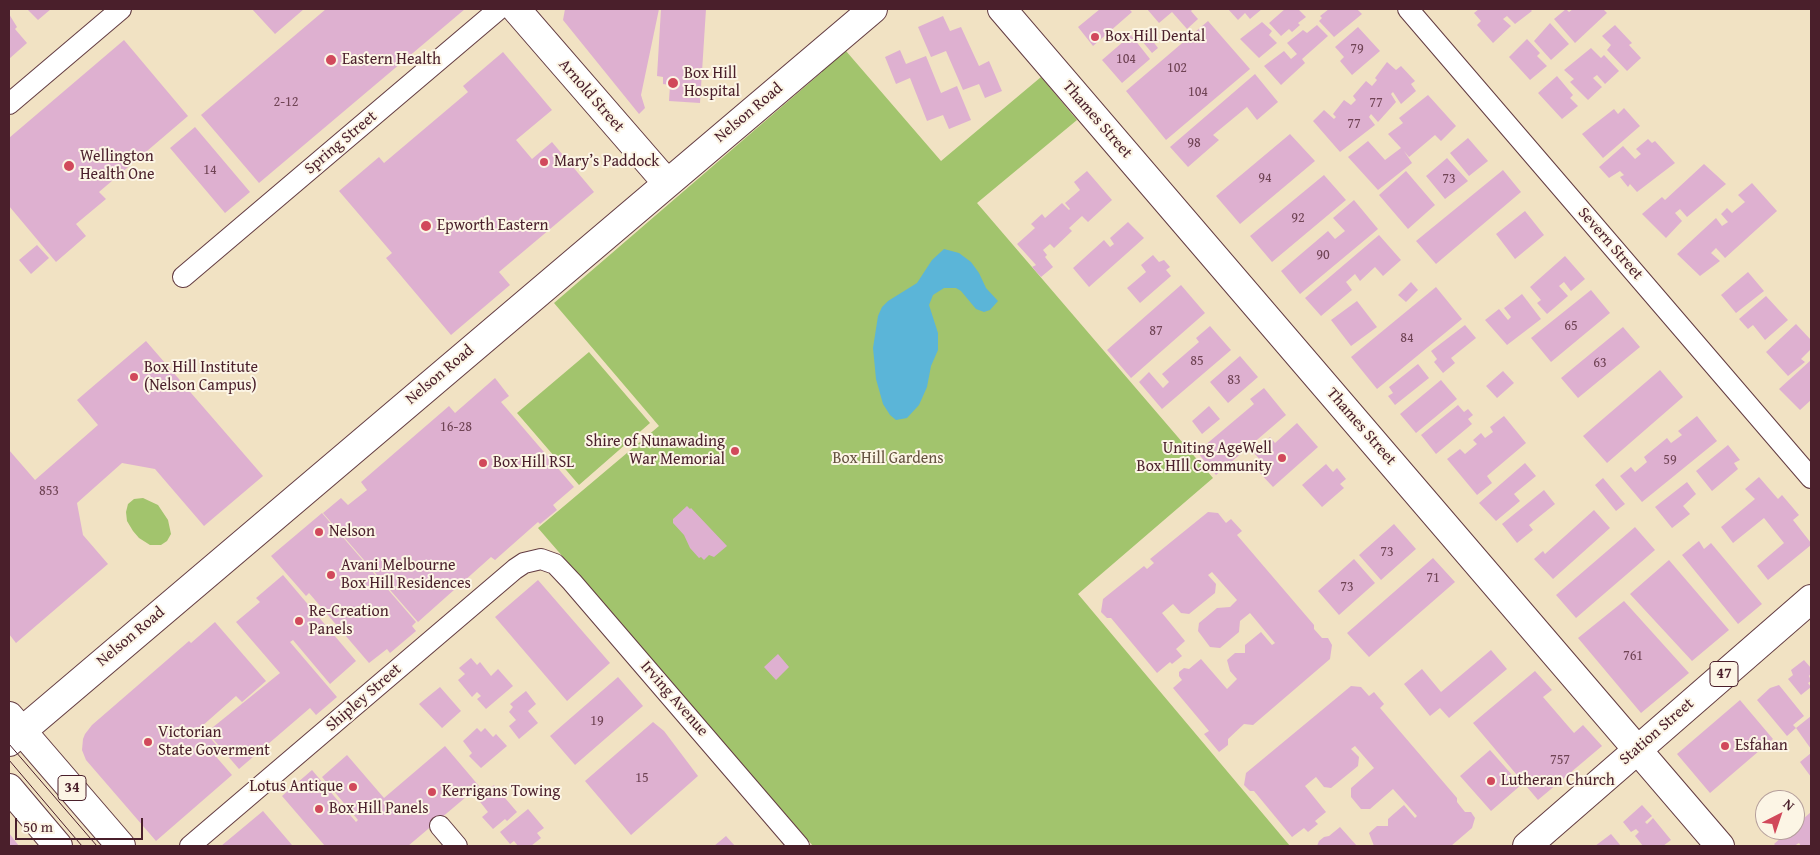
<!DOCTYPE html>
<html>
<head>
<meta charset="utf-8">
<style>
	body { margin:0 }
	#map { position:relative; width:1820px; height:855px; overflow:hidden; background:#f1e2c3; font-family:"Gentium Book Plus",serif }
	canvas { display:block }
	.frame { position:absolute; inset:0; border:10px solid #4a1f2b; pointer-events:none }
	.north { position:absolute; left:1755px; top:790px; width:50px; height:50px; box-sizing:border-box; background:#fcf5e5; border:1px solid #b59f9b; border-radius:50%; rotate:41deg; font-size:14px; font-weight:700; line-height:20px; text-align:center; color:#4a1f2b }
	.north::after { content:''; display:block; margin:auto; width:18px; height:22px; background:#d1495b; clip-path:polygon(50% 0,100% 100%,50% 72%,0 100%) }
	.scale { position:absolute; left:15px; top:818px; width:128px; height:22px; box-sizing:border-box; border:2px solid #4a1f2b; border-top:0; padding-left:6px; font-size:15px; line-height:18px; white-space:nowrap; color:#4a1f2b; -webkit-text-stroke:4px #fcf5e5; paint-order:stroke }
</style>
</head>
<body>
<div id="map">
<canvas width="1820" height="855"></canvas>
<div class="frame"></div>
<div class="north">N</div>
<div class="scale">50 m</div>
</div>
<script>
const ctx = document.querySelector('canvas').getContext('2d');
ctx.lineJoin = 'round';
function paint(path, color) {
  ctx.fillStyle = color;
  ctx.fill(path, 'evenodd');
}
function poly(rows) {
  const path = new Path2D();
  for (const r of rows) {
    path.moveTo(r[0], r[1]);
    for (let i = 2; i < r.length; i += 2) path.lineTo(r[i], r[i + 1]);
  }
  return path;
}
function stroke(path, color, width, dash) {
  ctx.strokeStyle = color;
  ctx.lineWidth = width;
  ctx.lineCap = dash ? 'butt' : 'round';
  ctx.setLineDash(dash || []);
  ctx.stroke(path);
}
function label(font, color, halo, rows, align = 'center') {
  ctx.font = font + ' "Gentium Book Plus",serif';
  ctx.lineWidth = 4;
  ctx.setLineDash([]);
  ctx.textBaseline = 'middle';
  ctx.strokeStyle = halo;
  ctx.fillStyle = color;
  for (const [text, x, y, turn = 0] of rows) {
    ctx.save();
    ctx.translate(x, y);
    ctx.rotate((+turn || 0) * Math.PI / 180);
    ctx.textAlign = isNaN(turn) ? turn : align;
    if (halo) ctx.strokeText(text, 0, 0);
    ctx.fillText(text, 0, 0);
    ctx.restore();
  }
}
paint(poly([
	[846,51,941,161,1041,77,1077,120,977,203,1213,478,1078,594,1290,846,813,846,538,528,659,426,554,303,822,72,822,62,831,54,839,57],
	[589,352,650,423,579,485,517,413],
	[143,498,158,505,168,520,171,534,167,541,161,545,150,545,139,538,133,531,127,521,126,512,128,504,134,499]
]), '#a2c46d');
paint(poly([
	[944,249,959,253,971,262,979,273,986,288,998,301,990,310,984,312,976,309,961,291,956,288,944,288,933,295,929,305,938,333,938,350,931,366,927,387,919,405,907,418,896,420,890,415,883,404,876,379,873,348,878,316,882,307,888,301,917,283,932,260]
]), '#5bb5d8');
paint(poly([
	[27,9,51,9,38,20],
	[252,9,304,9,275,34],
	[326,9,465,9,259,183,201,115],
	[565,9,659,9,641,95,645,108,639,114,563,20],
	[661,9,706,9,700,103,669,101,670,85,663,84,663,77,657,76],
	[1100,9,1129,9,1132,12,1093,46,1078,27],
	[1147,9,1193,9,1191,11,1198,19,1187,29,1172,12,1159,23],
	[1228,9,1262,9,1250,19,1245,13,1238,20],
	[1285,9,1298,9,1306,17,1298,23,1300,25,1292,32,1289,29,1281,36,1269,23],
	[1329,9,1357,9,1362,14,1334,37,1319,21,1322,18,1320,16],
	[1479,9,1530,9,1532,11,1515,24,1507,16,1503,19,1511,26,1493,43,1477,25,1481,21,1474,13],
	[1566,9,1569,12,1573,9,1603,9,1607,13,1575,43,1554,19],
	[9,14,17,27,15,29,27,43,9,59],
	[943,16,950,31,961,27,979,66,989,61,1002,91,985,98,979,84,963,90,946,51,931,57,918,27],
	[1208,21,1250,69,1166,140,1126,91],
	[1262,22,1272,31,1269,35,1277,43,1259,58,1240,39],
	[1550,23,1569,44,1551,60,1534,41],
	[1317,25,1328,36,1302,59,1305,63,1281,85,1264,66,1284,51,1291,59,1297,54,1287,43,1303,30,1307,33],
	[1615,25,1632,43,1629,45,1641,58,1627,71,1607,50,1611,45,1602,36],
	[1358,27,1380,51,1352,75,1340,61,1344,57,1335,47],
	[1131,35,1150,59,1122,83,1102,60],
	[1149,36,1158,48,1152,53,1142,41],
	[1527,39,1540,53,1537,56,1547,66,1530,80,1509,57],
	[124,40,188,116,99,192,106,199,76,224,86,236,56,262,9,206,9,138],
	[1591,48,1601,58,1604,55,1619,71,1605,84,1597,75,1593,78,1602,87,1588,100,1570,82,1574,79,1564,70],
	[900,50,906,64,926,56,941,93,957,86,971,120,949,129,943,115,927,121,910,78,896,84,885,57],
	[503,52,552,110,516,140,532,159,552,142,594,192,499,272,510,285,451,335,386,258,392,253,339,191,379,157,384,163,468,92,463,86],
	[1387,62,1396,70,1401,66,1415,81,1411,84,1416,91,1401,104,1393,92,1391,94,1396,102,1378,122,1371,114,1369,117,1375,125,1340,152,1313,121,1324,110,1334,119,1336,117,1333,114,1344,100,1351,105,1356,100,1353,96,1366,81,1372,86,1377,80,1375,78],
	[1255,74,1278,102,1257,120,1247,107,1213,135,1219,140,1188,167,1170,147],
	[1557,76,1573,95,1570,98,1578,106,1562,119,1538,93],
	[1428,95,1456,126,1441,141,1435,135,1409,157,1404,151,1412,163,1378,190,1348,157,1368,141,1385,160,1401,148,1388,134,1403,123,1399,118],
	[1624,108,1640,126,1603,158,1582,134,1614,109,1618,114],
	[195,127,250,192,225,213,170,148],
	[1290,134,1315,161,1240,224,1216,196],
	[1468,138,1488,161,1469,176,1450,153],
	[1648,139,1652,143,1655,141,1675,163,1637,192,1630,184,1628,187,1620,177,1624,175,1620,171,1609,178,1599,167,1623,146,1635,159,1641,154,1636,149],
	[1447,158,1468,181,1445,199,1426,176],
	[1704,164,1726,184,1687,217,1680,209,1675,213,1682,221,1666,238,1642,214,1662,197,1665,200],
	[1503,170,1521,192,1436,264,1416,241],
	[1087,171,1112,200,1088,222,1082,216,1069,228,1072,231,1054,248,1050,244,1043,250,1047,255,1045,257,1053,267,1041,277,1032,267,1036,265,1017,244,1035,228,1031,224,1042,214,1045,218,1062,203,1069,210,1070,209,1065,203,1080,190,1074,182],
	[1406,171,1435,205,1408,229,1379,195],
	[1324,175,1346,200,1272,262,1250,236],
	[1752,183,1777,211,1725,258,1716,248,1711,253,1720,261,1700,276,1677,254,1716,218,1722,226,1728,222,1721,214,1727,208,1732,213,1745,202,1738,195],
	[1354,200,1378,229,1300,294,1281,271,1328,231,1335,239,1345,231,1333,218],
	[1525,211,1544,235,1515,259,1496,234],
	[1128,222,1144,238,1089,287,1073,268,1104,240,1110,247,1114,244,1110,238],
	[1379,235,1401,260,1383,276,1375,267,1360,281,1355,274,1346,282,1352,290,1321,316,1305,298],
	[37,245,49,258,31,274,19,260],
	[1153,255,1159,262,1164,260,1170,267,1166,270,1171,276,1140,303,1127,288,1146,272,1141,265],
	[1565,256,1585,279,1571,291,1564,282,1559,286,1568,296,1547,314,1537,303,1541,300,1530,287],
	[1748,272,1764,291,1736,313,1721,295],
	[1411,282,1418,290,1406,302,1398,295],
	[1181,285,1205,313,1131,378,1107,350],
	[1436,287,1462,319,1377,389,1351,357],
	[1591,290,1610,313,1551,362,1531,338],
	[1522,294,1541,319,1507,345,1485,320,1499,309,1508,320,1511,317,1504,308],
	[1766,296,1788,320,1765,340,1753,325,1748,329,1739,319],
	[1357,301,1377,327,1351,346,1331,320],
	[1796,324,1811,340,1811,349,1801,359,1805,362,1788,376,1766,352],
	[1465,325,1476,338,1451,358,1455,363,1443,373,1434,362,1437,359,1431,351],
	[1210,326,1231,350,1162,409,1139,382,1149,372,1163,388,1169,382,1162,374,1199,342,1196,338],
	[1623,327,1640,347,1578,398,1561,378],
	[146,341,263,476,204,526,155,469,122,463,77,503,83,535,108,564,16,643,9,634,9,450,35,480,98,425,77,400],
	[1240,356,1258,377,1228,403,1210,382],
	[1811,360,1811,400,1800,410,1779,389],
	[1418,364,1429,378,1395,405,1388,396,1393,393,1389,387],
	[1660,370,1683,397,1607,463,1583,436],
	[1503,371,1514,383,1497,398,1486,386],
	[495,378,509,396,501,402,574,487,553,505,557,510,540,524,538,522,495,560,491,557,418,622,323,513,341,498,348,505,367,490,361,482,449,406,455,413],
	[1441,380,1457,399,1416,433,1400,414],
	[1264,388,1286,415,1216,475,1197,452,1254,404,1250,399],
	[1458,405,1464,412,1468,409,1473,415,1468,419,1472,424,1436,454,1421,435],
	[1209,406,1220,419,1202,434,1192,421],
	[1504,416,1526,443,1487,476,1492,483,1477,495,1447,459,1460,449,1465,454,1477,444,1473,440,1481,433,1485,438,1493,432,1490,427],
	[1697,416,1717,441,1642,502,1620,476,1631,467,1635,472,1647,462,1644,457,1667,438,1671,443,1682,435,1678,431],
	[1297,423,1318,447,1273,487,1258,471,1265,465,1253,452,1270,437,1275,443],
	[1728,445,1740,460,1734,463,1738,469,1712,491,1696,471],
	[1525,463,1536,476,1514,494,1520,501,1496,521,1479,503],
	[1326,464,1333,472,1337,468,1346,479,1340,484,1344,488,1322,507,1302,485],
	[1759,477,1778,499,1782,495,1799,515,1793,520,1811,543,1811,545,1768,580,1757,566,1784,543,1764,518,1733,543,1721,527,1755,499,1745,489],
	[1603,478,1625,504,1616,511,1595,485],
	[1687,482,1696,494,1683,506,1690,514,1672,528,1655,507],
	[1544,490,1555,504,1529,525,1533,530,1517,543,1502,524],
	[687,506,690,509,691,508,727,546,714,557,709,555,704,560,701,557,699,558,690,548,684,535,673,523,673,519],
	[1594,510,1610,528,1553,579,1534,559,1543,551,1545,554],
	[1208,512,1218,513,1226,523,1231,519,1242,531,1237,535,1314,625,1314,629,1322,638,1328,638,1332,645,1330,659,1253,725,1244,724,1228,739,1228,745,1219,752,1204,734,1209,731,1173,688,1182,680,1179,676,1179,672,1184,668,1189,669,1201,659,1227,689,1237,679,1230,671,1227,660,1235,653,1245,653,1245,645,1261,632,1272,645,1275,643,1250,613,1240,621,1239,632,1220,648,1210,647,1198,631,1199,623,1217,608,1230,607,1237,600,1212,572,1208,575,1216,584,1215,593,1189,614,1181,613,1173,604,1162,613,1185,641,1176,649,1182,656,1172,664,1170,662,1157,673,1111,618,1107,618,1101,612,1103,599,1144,566,1147,569,1154,563,1150,559],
	[322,513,416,622,412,626,416,631,390,653,387,649,369,663,309,593,306,596,271,556],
	[1394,524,1416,549,1381,580,1359,555],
	[1635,527,1655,550,1576,618,1556,595],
	[1699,541,1704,549,1711,543,1762,604,1738,624,1682,555],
	[1433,558,1455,582,1369,657,1347,633],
	[1354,559,1375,583,1339,615,1318,591],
	[1669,560,1729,630,1692,661,1630,594],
	[283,575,356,661,330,684,293,640,290,642,337,697,316,715,310,708,239,769,207,732,280,673,236,622,260,602,256,598],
	[538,580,610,663,567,701,495,617],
	[1624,601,1689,673,1641,713,1578,638],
	[215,622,266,681,242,702,236,696,201,727,218,747,212,752,232,775,156,841,86,760,82,750,83,739,85,734,92,725,189,641,191,643],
	[1491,650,1507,669,1449,718,1440,708,1430,716,1404,684,1422,669,1441,692],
	[778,654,789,667,776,680,764,667],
	[471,658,477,665,480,662,491,676,498,669,513,686,486,709,477,699,481,696,477,692,472,697,458,680,465,674,459,668],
	[1804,660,1811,668,1811,673,1809,676,1811,681,1808,683,1811,687,1801,695,1788,679,1793,675,1791,670],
	[1535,671,1552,690,1543,697,1574,733,1583,725,1602,746,1538,800,1473,723],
	[618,677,643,706,575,765,550,736],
	[1779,685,1804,716,1793,725,1796,728,1811,716,1811,749,1796,728,1787,736,1757,700,1770,688],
	[1351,686,1361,687,1369,696,1374,692,1384,704,1380,708,1457,798,1457,802,1465,812,1471,812,1475,818,1472,828,1451,846,1374,846,1369,833,1377,826,1388,826,1388,819,1404,805,1415,818,1417,816,1393,789,1370,809,1361,809,1351,797,1351,788,1374,768,1355,746,1351,749,1359,757,1358,766,1331,788,1324,787,1316,777,1305,786,1326,812,1315,821,1318,824,1308,832,1304,828,1292,837,1254,791,1250,791,1244,785,1246,773],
	[440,687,461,711,442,728,419,704],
	[526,691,536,704,528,711,538,723,519,739,509,726,516,720,509,712,513,707,510,704],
	[1740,700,1773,739,1710,793,1677,754],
	[653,722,664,731,698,776,631,835,585,781],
	[477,728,481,732,485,728,493,737,496,734,507,746,481,768,469,756,472,753,463,741],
	[445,746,479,786,408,846,325,846,282,796,312,770,356,822,358,820,322,777,347,755,384,798],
	[1490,750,1521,785,1491,811,1460,776],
	[1811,753,1811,777,1800,762],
	[494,785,517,812,507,821,505,819,493,829,482,817,488,812,477,798],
	[1642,805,1652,816,1645,822,1647,824,1653,818,1671,840,1663,846,1643,846,1635,836,1639,832,1636,829,1631,832,1623,822],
	[528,809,544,828,537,833,541,838,531,846,518,846,514,841,510,844,500,832],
	[263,811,292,845,291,846,221,846],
	[1811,812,1811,845,1801,846,1799,843,1794,846,1776,846,1774,844,1790,830,1795,830,1795,826],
	[1340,827,1357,846,1317,846,1319,841,1324,837,1329,836],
	[9,833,19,846,9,846],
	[1611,834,1621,846,1595,846],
	[726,836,735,846,714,846]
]), '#deb0d0');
const street = poly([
	[1408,9,1811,478],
	[9,104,121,9],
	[183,277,499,9],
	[440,826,457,846],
	[190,846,515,569,524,563,541,559,555,564,572,582,799,846]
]);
const secondary = poly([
	[516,9,667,183],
	[1002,9,1720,846],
	[9,742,873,9]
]);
const primary = poly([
	[9,716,121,846],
	[9,788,58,846],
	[1527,846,1811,599]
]);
stroke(street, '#633c42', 22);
stroke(secondary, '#633c42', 30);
stroke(primary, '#633c42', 30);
stroke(street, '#fff', 20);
stroke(secondary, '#fff', 28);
stroke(primary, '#fff', 28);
stroke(poly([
	[9,744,97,846],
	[9,760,82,846]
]), '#4a1f2b', 1);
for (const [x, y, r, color] of [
	[1095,37,5,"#d1495b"],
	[331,60,6,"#d1495b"],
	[673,83,6,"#d1495b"],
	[544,162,5,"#d1495b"],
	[69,166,6,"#d1495b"],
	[426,226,6,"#d1495b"],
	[134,377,5,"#d1495b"],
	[735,451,5,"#d1495b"],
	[1282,458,5,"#d1495b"],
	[483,463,5,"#d1495b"],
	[319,532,5,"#d1495b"],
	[331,575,5,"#d1495b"],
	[299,621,5,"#d1495b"],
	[148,742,5,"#d1495b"],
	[1725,746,5,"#d1495b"],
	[1491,781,5,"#d1495b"],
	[353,787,5,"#d1495b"],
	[432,792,5,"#d1495b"],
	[319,809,5,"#d1495b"]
]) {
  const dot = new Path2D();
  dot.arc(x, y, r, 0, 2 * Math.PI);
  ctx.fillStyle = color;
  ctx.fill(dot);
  stroke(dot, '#fcf5e5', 2);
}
label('14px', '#6f4354', null, [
	["79",1357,49],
	["104",1126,59],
	["102",1177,68],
	["104",1198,92],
	["2-12",286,102],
	["77",1376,103],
	["77",1354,124],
	["98",1194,143],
	["14",210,170],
	["94",1265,178],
	["73",1449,179],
	["92",1298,218],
	["90",1323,255],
	["65",1571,326],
	["87",1156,331],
	["84",1407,338],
	["85",1197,361],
	["63",1600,363],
	["83",1234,380],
	["16-28",456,427],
	["59",1670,460],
	["853",49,491],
	["73",1387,552],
	["71",1433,578],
	["73",1347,587],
	["761",1633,656],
	["19",597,721],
	["757",1560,760],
	["15",642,778]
]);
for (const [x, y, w] of [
	[1724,674,28],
	[72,788,28]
]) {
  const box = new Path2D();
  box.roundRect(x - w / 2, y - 12.5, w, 25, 4);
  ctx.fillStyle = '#fcf5e5';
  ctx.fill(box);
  stroke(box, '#4a1f2b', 1);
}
label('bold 15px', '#4a1f2b', null, [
	["47",1724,674],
	["34",72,788]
]);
label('16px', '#4a1f2b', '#fcf5e5', [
	["Box Hill Dental",1105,37],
	["Eastern Health",342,60],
	["Box Hill",684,74],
	["Hospital",684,92],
	["Wellington",80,157],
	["Health One",80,175],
	["Mary’s Paddock",554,162],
	["Epworth Eastern",437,226],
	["Box Hill Institute",144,368],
	["(Nelson Campus)",144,386],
	["Shire of Nunawading",725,442,"right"],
	["War Memorial",725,460,"right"],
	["Uniting AgeWell",1272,449,"right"],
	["Box HIll Community",1272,467,"right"],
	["Box Hill RSL",493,463],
	["Nelson",329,532],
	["Avani Melbourne",341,566],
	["Box Hill Residences",341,584],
	["Re-Creation",309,612],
	["Panels",309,630],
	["Victorian",158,733],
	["State Goverment",158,751],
	["Esfahan",1735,746],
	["Lutheran Church",1501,781],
	["Lotus Antique",343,787,"right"],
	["Kerrigans Towing",442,792],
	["Box Hill Panels",329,809]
], 'left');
label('16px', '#4a1f2b', '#fcf5e5', [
	["Arnold Street",591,96,49],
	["Nelson Road",749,113,-40],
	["Thames Street",1097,120,49],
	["Spring Street",341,143,-40],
	["Severn Street",1610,244,49],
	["Nelson Road",440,375,-40],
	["Thames Street",1361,427,49],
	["Nelson Road",131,637,-40],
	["Shipley Street",364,698,-41],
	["Irving Avenue",674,699,49],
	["Station Street",1657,732,-41]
]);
label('16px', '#64513f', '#fcf5e5', [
	["Box Hill Gardens",888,459]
]);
</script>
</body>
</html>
